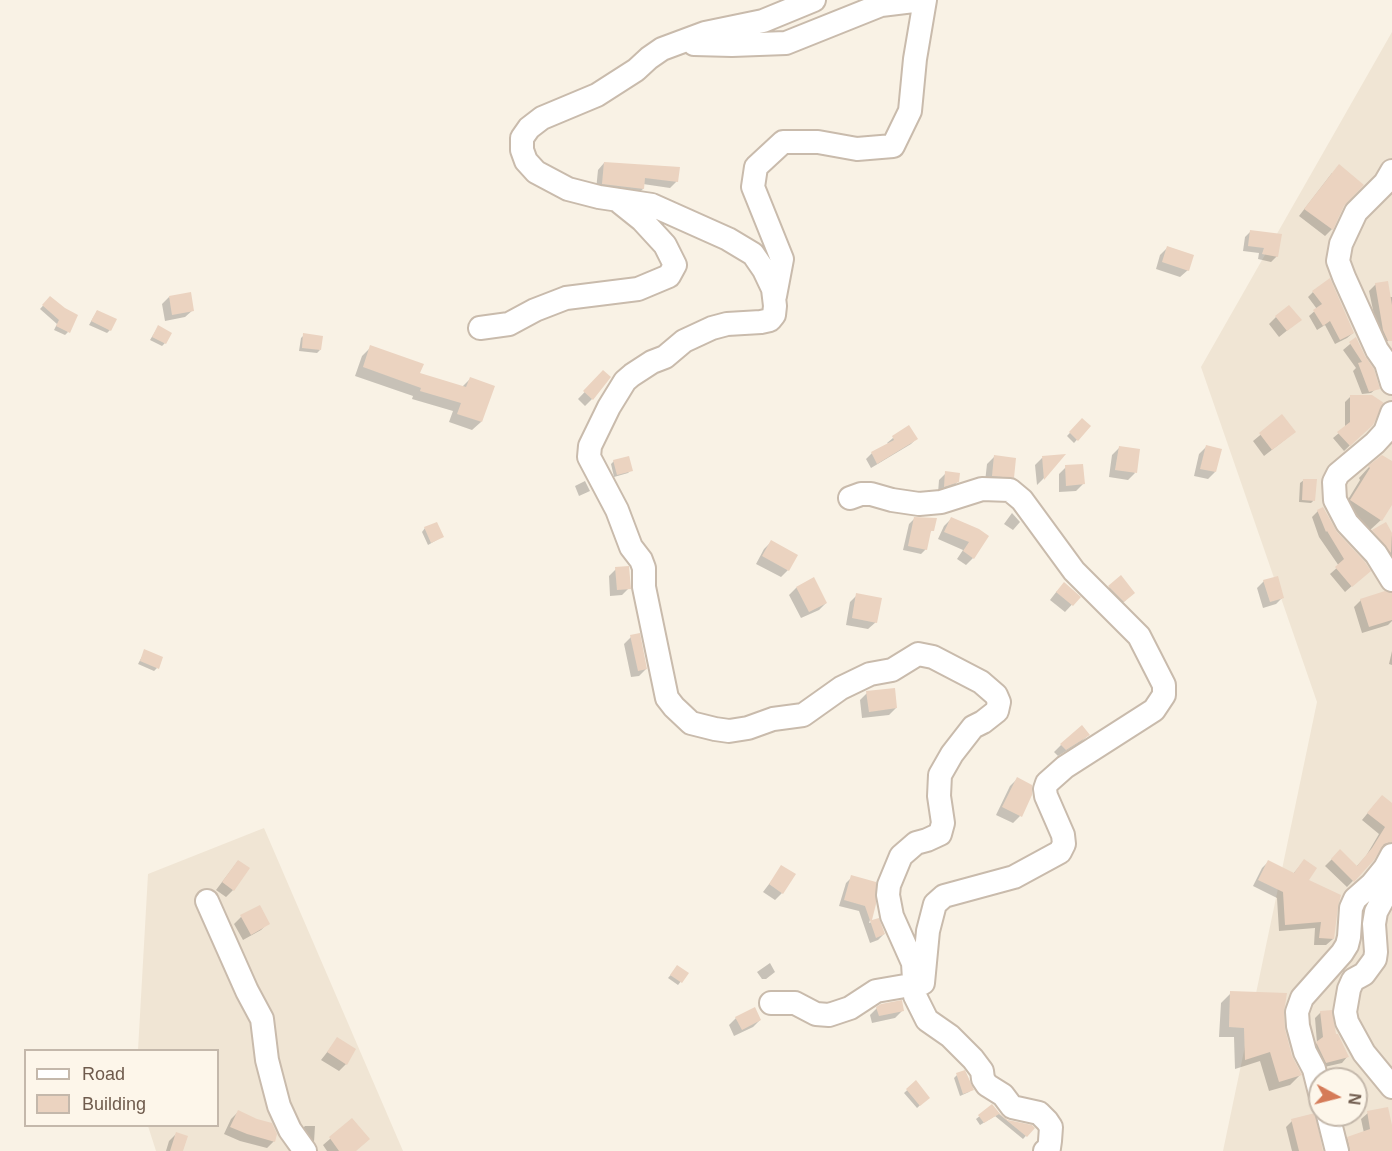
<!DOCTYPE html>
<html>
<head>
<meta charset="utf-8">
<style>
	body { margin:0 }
	#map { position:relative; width:1392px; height:1151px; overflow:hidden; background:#f9f2e5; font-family:Helvetica,sans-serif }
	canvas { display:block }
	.legend { position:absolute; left:24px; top:1049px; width:195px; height:78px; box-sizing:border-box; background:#fdf6ea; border:2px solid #c4b8ab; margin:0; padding:8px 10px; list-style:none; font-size:18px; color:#6f5b4d }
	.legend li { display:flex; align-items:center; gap:12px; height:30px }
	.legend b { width:30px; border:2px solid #c4b8ab }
	.north { position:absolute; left:1308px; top:1067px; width:60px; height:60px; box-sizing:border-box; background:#fdf6ea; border:2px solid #c4b8ab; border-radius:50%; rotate:97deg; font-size:16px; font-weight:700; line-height:24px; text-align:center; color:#6f5b4d }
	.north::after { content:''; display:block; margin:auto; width:21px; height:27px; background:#d57b58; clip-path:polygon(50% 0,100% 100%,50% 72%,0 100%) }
</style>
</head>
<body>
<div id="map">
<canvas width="1392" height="1151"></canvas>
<ul class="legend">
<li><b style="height:8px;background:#fff"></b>Road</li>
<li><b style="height:16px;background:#ebd3c0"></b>Building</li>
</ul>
<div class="north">N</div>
</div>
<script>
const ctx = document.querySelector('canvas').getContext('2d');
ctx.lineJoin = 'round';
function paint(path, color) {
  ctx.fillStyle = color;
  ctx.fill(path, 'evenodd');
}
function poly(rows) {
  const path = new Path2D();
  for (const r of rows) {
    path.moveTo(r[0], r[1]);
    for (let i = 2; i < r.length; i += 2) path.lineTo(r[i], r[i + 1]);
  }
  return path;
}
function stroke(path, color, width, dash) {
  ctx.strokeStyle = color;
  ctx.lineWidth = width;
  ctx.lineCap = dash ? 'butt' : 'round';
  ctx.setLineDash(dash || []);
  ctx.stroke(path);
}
paint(poly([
	[1392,32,1392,1151,1223,1151,1317,702,1201,367],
	[1320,1079,1356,1079,1356,1115,1320,1115],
	[264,828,403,1151,156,1151,148,1126,218,1126,218,1050,138,1050,148,874]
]), '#f0e5d4');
paint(poly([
	[604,163,677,181,670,188,643,184,643,189,636,195,596,190,598,170],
	[1332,173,1343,205,1332,229,1325,236,1299,216],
	[1251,231,1277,256,1271,262,1258,259,1259,253,1243,251,1245,237],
	[1167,248,1188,270,1180,277,1156,269,1160,255],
	[1376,284,1389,297,1392,297,1392,340,1380,343,1369,291],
	[1313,292,1353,333,1347,338,1335,344,1325,325,1317,330,1309,316,1317,309,1308,297],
	[169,297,193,310,185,317,165,321,162,304],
	[50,298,68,332,65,335,54,330,57,324,40,309],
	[97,311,110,330,107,333,89,325],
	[1276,317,1300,320,1279,337,1269,324],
	[158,327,165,343,162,346,150,340],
	[304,335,320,350,317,353,299,351,301,338],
	[1356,339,1378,387,1371,393,1362,394,1353,371,1356,368,1343,350],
	[371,347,419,374,462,387,470,379,481,422,472,430,449,422,453,411,412,399,413,396,355,376,362,356],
	[604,372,592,399,585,406,578,399],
	[1351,396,1372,424,1344,451,1333,438,1345,428,1345,402],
	[1282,417,1287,438,1264,456,1253,441],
	[1082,420,1089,426,1074,443,1067,436],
	[908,427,916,439,911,444,871,468,866,459,872,453,888,444,887,443,893,438],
	[1206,447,1215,472,1208,479,1194,476,1199,454],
	[1119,448,1135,473,1128,480,1109,477,1112,455],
	[1063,456,1043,479,1037,485,1035,465,1042,458],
	[994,457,1012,477,1005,484,985,482,987,464],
	[614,461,631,470,628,473,614,477,611,464],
	[1392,463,1392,502,1381,520,1370,530,1341,511,1360,480,1359,478,1369,467],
	[1066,467,1083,484,1076,491,1059,492,1059,474],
	[946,473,958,481,951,489,938,493,939,480],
	[1304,480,1314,500,1311,503,1299,502,1300,483],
	[585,481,590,491,579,496,575,486],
	[1318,511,1362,577,1345,592,1330,574,1339,566,1319,537,1312,517],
	[1012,513,1020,522,1013,530,1004,524],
	[915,518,932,530,929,534,926,549,921,554,903,550,909,524],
	[951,519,978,530,973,558,966,565,957,559,963,550,938,539,944,526],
	[425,528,442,537,428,545,422,532],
	[1390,532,1392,537,1392,572,1375,547],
	[771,542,796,555,788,570,781,577,756,564,764,549],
	[616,569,629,588,622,595,610,596,609,576],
	[1121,577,1126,600,1116,608,1102,594],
	[813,579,826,603,819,610,801,618,789,595,796,588],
	[1264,581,1283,597,1276,604,1263,608,1257,588],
	[1057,591,1079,597,1065,612,1050,600],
	[857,595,876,622,868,629,846,625,850,602],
	[1361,600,1392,607,1392,621,1388,625,1362,633,1354,607],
	[631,637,646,669,639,676,631,677,624,644],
	[145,651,157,668,154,671,138,664],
	[1392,651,1392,665,1389,664],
	[867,693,896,708,889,715,862,718,860,700],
	[1088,735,1081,742,1058,756,1054,752,1061,745],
	[1017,779,1020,816,1013,823,996,815,1010,786],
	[1376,803,1392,805,1390,842,1384,848,1379,849,1373,860,1347,887,1325,866,1340,851,1356,867,1366,856,1379,834,1362,820],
	[238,861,233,890,226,897,216,890],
	[1304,861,1307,880,1333,939,1326,945,1314,945,1315,928,1279,931,1277,898,1253,886,1262,868,1268,862,1293,874],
	[782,867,782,893,775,900,763,892],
	[852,877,875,904,869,923,878,920,884,934,878,940,870,943,859,911,839,906,846,883],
	[241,917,268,923,261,930,243,940,234,924],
	[770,963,775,972,766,979,762,979,757,972],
	[675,970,687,974,678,985,668,978],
	[1231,993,1282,1012,1283,1030,1291,1056,1300,1075,1290,1085,1269,1091,1260,1061,1235,1069,1234,1037,1219,1037,1221,1003],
	[877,1008,902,1011,895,1018,872,1023,870,1015],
	[1321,1012,1347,1057,1342,1063,1320,1068,1311,1049,1317,1043,1315,1018],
	[736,1018,760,1020,753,1027,734,1036,729,1025],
	[336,1041,346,1064,339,1071,321,1060],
	[957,1075,972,1089,969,1092,960,1096,954,1078],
	[916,1082,928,1098,917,1108,904,1093],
	[1359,1091,1363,1101,1356,1105,1356,1092],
	[991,1107,1008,1121,1033,1128,1023,1139,995,1116,980,1125,976,1119],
	[238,1112,274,1141,267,1148,240,1141,224,1134,231,1119],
	[1368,1113,1392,1130,1392,1151,1344,1151,1342,1145,1348,1138,1364,1133,1361,1119],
	[352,1120,355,1151,327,1151,323,1145],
	[1292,1121,1322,1151,1292,1151,1286,1127],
	[305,1126,315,1126,314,1142,312,1144,302,1129],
	[176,1134,182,1151,166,1151,169,1141]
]), '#0003');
paint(poly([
	[604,162,680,167,678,182,645,178,644,189,602,184],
	[1339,164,1364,185,1344,206,1333,230,1304,209],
	[1250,230,1282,234,1278,257,1262,254,1264,248,1248,246],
	[1167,246,1194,255,1189,271,1162,262],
	[1330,278,1354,333,1340,340,1330,321,1323,326,1313,310,1322,304,1312,291],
	[1388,281,1392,305,1392,341,1388,341,1383,330,1375,283],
	[191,292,194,311,172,315,169,296],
	[50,296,65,308,78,315,70,333,56,326,59,320,42,305],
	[1289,305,1302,320,1287,331,1275,316],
	[97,310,117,319,111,331,91,321],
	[158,325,172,333,166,344,152,337],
	[303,333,323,336,321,350,302,348],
	[1356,337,1365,356,1374,369,1380,389,1369,392,1358,363,1362,362,1349,342],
	[370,345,424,364,420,373,466,387,470,377,495,386,482,422,457,414,461,403,420,391,421,388,363,367],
	[603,370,611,377,593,400,583,391],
	[1350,395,1372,395,1384,403,1373,425,1350,446,1337,432,1350,422],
	[1282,414,1296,432,1272,450,1259,433],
	[1082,418,1091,426,1078,441,1069,432],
	[909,425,918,439,877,464,871,452,894,440,892,436],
	[1206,445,1222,449,1216,472,1200,469],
	[1119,446,1140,449,1137,473,1115,470],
	[1066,454,1044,480,1042,456],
	[994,455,1016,458,1014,478,992,476],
	[1382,455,1392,461,1392,505,1382,521,1350,500,1370,468,1368,466],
	[629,456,633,471,617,475,613,460],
	[1083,464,1085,484,1066,486,1065,465],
	[945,471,960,473,959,482,944,487],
	[1303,479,1317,479,1315,501,1302,500],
	[1323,507,1337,532,1365,562,1371,571,1352,587,1335,567,1344,559,1327,531,1326,532,1317,510],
	[914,517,937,518,934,531,931,531,927,550,908,546],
	[951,517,979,529,989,536,974,559,963,551,969,542,944,532],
	[437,522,444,537,431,543,424,527],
	[1386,522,1392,533,1391,553,1372,530],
	[771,540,798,555,789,571,762,556],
	[629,566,631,589,617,590,615,567],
	[1121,575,1135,593,1124,602,1108,586],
	[1278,576,1284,598,1270,602,1263,580],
	[814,577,827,603,809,612,796,587],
	[1064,582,1081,597,1073,606,1056,592],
	[1385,591,1392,593,1392,620,1369,627,1360,599],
	[856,593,882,598,877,623,852,618],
	[640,633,647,669,638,671,630,635],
	[144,649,163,657,159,669,140,661],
	[895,688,897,708,869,712,866,691],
	[1082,725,1090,735,1066,750,1060,744],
	[1017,777,1032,785,1032,795,1022,817,1002,807],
	[1382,795,1392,803,1392,842,1384,844,1374,860,1354,882,1331,859,1340,849,1357,866,1372,848,1385,827,1367,813],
	[1304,859,1317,868,1309,880,1341,895,1338,907,1334,939,1319,938,1321,922,1285,925,1283,892,1258,880,1268,860,1294,873],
	[238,860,250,868,234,891,222,882],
	[781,865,796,874,783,894,769,884],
	[851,875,876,882,876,904,872,920,879,918,885,934,876,938,865,906,844,900],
	[260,905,270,924,251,935,240,915],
	[677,965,689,973,682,983,670,975],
	[1230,991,1287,993,1284,1012,1285,1029,1292,1056,1302,1075,1279,1082,1270,1052,1245,1060,1244,1028,1229,1027],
	[902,1000,904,1011,879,1016,876,1007,881,1004],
	[755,1007,761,1020,742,1030,735,1017],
	[1332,1010,1336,1034,1338,1034,1349,1057,1326,1063,1316,1042,1323,1037,1320,1011],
	[337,1037,356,1049,347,1065,327,1052],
	[965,1070,974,1090,963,1094,956,1073],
	[916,1080,930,1098,920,1106,906,1089],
	[992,1104,1001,1115,1008,1120,1032,1125,1035,1128,1027,1137,999,1114,984,1123,978,1115],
	[1388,1107,1392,1125,1392,1151,1350,1151,1347,1137,1370,1129,1367,1111],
	[238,1110,257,1119,272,1123,277,1134,275,1142,247,1134,230,1127],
	[1315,1113,1323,1151,1299,1151,1291,1119],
	[352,1118,370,1139,356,1151,339,1151,329,1137],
	[176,1132,188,1136,183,1151,170,1151]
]), '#ebd3c0');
const minor = poly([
	[814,0,763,21,705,33,662,49,649,58,636,70,597,95,542,118,529,128,522,138,522,150,526,161,536,172,568,189,599,197,652,205,728,239,753,254,764,270,773,289,775,306,774,315,770,320,761,322,727,324,712,328,684,341,665,357,652,362,632,375,625,381,609,407,590,446,589,457,617,510,631,547,641,560,644,568,644,587,667,698,674,707,691,723,715,729,729,731,748,728,773,719,803,715,841,688,870,674,892,670,918,654,933,657,981,682,996,695,999,702,997,711,983,722,973,727,952,754,940,775,939,796,943,823,940,834,927,840,916,843,901,856,889,885,888,895,892,916,913,963,915,996,927,1020,950,1036,973,1059,982,1071,983,1079,987,1085,1003,1095,1012,1107,1039,1113,1047,1121,1051,1127,1050,1141,1049,1148,1045,1151],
	[694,44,732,45,786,43,881,5,922,0],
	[1392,171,1385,183,1356,212,1341,244,1338,261,1344,277,1377,350,1386,363,1392,383],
	[775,296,782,259,753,187,756,167,783,142,818,142,857,149,893,146,910,111,915,59,925,0],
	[480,328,509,324,535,310,566,298,638,289,669,276,675,265,665,245,642,220,617,200],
	[1392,413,1385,432,1375,443,1338,474,1334,482,1335,500,1347,523,1376,554,1392,580],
	[850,498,861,494,871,494,892,500,919,504,941,502,982,489,1010,490,1022,500,1074,571,1139,636,1164,685,1164,695,1154,710,1065,767,1047,783,1045,789,1046,796,1063,835,1064,844,1060,852,1014,877,944,896,935,904,928,931,923,983],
	[1392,882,1376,912,1374,924,1376,952,1375,959,1364,974,1353,980,1349,989,1345,1012,1347,1022,1364,1053,1392,1087],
	[207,901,247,991,262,1019,267,1060,279,1106,290,1130,305,1151],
	[771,1003,795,1003,816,1014,829,1015,850,1008,876,991,905,986,913,987],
	[1320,1093,1314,1069,1305,1052,1298,1026,1297,1012,1302,998,1342,953,1347,945,1349,937,1351,908,1355,899,1372,884,1385,868,1392,855],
	[1328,1115,1337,1151]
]);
stroke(minor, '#c9bbac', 26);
stroke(minor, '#fff', 22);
</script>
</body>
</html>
